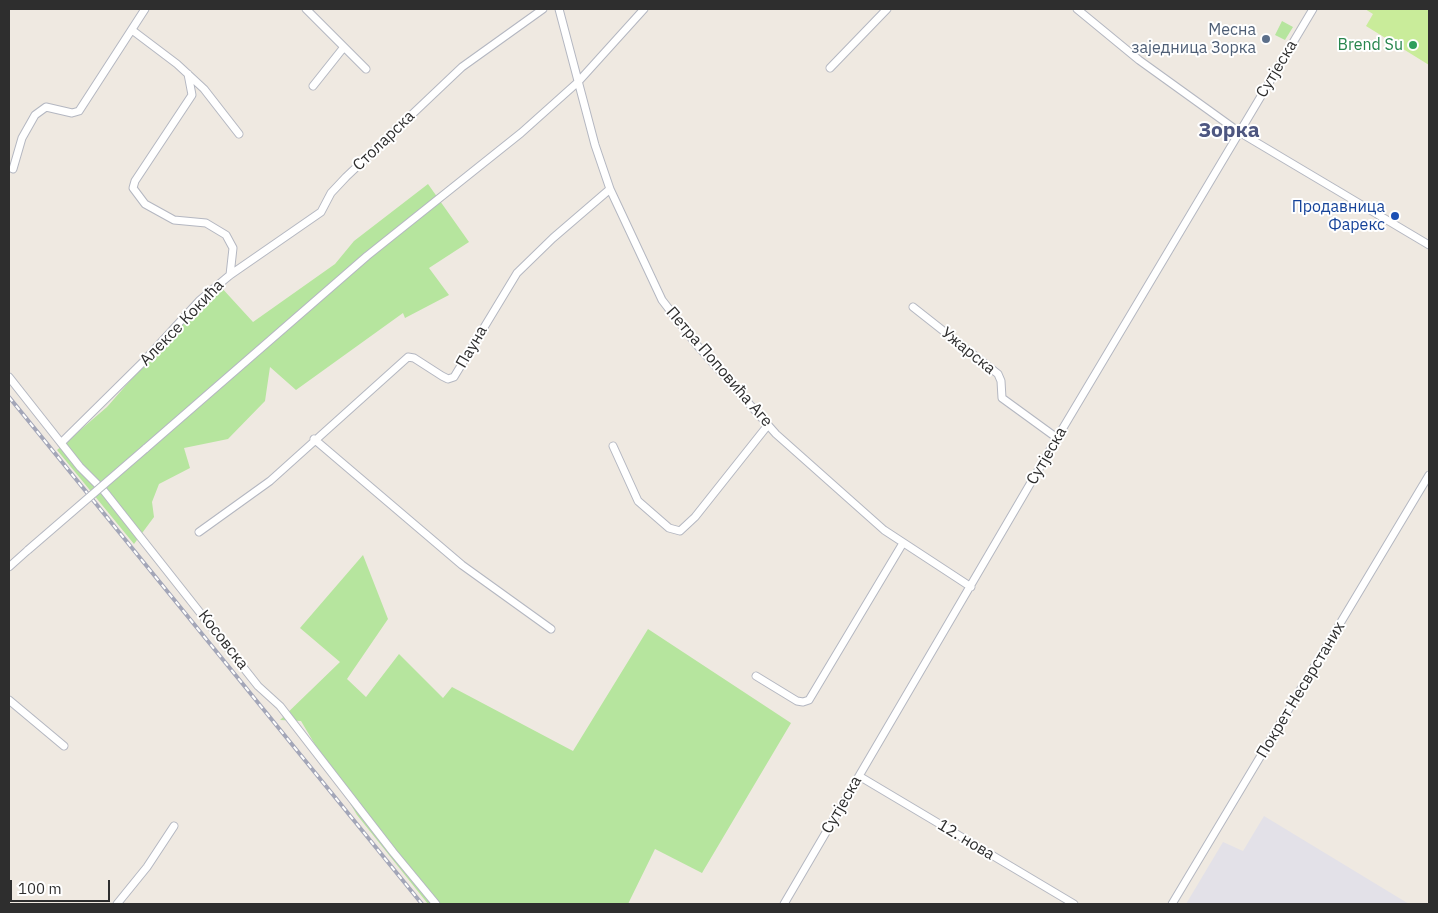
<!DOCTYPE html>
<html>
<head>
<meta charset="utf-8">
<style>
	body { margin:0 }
	#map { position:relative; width:1438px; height:913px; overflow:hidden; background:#efe9e1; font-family:"IBM Plex Sans",sans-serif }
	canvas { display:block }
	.frame { position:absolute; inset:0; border:10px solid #2e2e2e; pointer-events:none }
	.scale { position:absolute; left:10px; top:880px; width:100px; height:22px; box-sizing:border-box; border:2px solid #2e2e2e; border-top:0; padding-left:6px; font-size:15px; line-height:18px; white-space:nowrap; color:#2e2e2e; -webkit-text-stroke:4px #fff; paint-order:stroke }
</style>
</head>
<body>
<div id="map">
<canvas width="1438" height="913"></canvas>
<div class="frame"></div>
<div class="scale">100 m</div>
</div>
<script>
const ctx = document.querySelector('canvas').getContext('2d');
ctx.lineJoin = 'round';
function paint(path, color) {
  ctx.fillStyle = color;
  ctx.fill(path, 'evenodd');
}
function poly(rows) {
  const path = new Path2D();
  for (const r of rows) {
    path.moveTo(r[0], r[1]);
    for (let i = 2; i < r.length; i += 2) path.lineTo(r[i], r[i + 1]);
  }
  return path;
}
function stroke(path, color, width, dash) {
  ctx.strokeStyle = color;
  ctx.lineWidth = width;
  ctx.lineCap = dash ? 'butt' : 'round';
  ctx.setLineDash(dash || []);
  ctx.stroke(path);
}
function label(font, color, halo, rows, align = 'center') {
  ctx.font = font + ' "IBM Plex Sans",sans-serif';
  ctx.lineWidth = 4;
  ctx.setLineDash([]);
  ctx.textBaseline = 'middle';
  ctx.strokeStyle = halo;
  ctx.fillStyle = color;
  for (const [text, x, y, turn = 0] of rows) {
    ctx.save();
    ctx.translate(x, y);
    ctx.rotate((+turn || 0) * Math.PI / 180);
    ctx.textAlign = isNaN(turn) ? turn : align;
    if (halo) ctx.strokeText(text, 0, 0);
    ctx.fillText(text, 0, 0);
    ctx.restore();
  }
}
paint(poly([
	[1264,816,1409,904,1186,904,1223,842,1243,851]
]), '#e3e1e8');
paint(poly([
	[1282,21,1293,27,1285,40,1275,35],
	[428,184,469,242,429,268,449,295,405,318,403,313,296,390,270,367,265,401,228,439,184,448,190,468,159,484,152,502,154,517,134,544,57,450,107,407,171,334,220,286,253,322,335,264,354,241],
	[363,555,388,619,347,679,366,697,399,654,443,698,452,687,573,751,648,629,791,723,702,873,655,849,628,904,428,904,357,815,301,721,280,720,340,662,300,628]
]), '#b6e59e');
paint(poly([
	[1365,9,1429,9,1429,65,1366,26,1373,14]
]), '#c9ec9a');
const minor = poly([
	[306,9,366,69],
	[559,9,595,145,610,189,662,300,696,344,776,434,884,530,971,587],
	[1077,9,1139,60,1239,132,1429,245],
	[132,30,177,64,204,89,239,134],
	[830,68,887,9],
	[188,74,192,95,135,181,133,188,145,204,174,220,206,223,226,235,233,248,230,275],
	[313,86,344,47],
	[13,169,22,138,35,115,46,107,72,113,79,111,145,9],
	[913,307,998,374,1001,381,1002,398,1057,438],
	[9,377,80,467,104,491,258,686,280,706,393,852,436,904],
	[314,439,462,565,551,629],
	[61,443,142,363,199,301,230,275,321,212,331,193,346,177,462,67,543,9],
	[613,446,638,501,669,528,680,531,695,517,768,425],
	[145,449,367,256,521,133,578,82,644,9],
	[199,532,270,481,408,357,414,358,442,376,448,379,454,377,517,273,553,238,610,189],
	[9,567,28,550],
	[756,676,797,701,803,702,809,700,903,543],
	[9,700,64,746],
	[859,776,1074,904],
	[117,904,147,867,174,826],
	[784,904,1057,438,1313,9],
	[1172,904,1429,475]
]);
stroke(minor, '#b4b7c1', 9);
stroke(minor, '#fff', 7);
const rail = poly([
	[9,397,422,904]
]);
stroke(rail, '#a3a6b8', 4);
stroke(rail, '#fff', 2, [5.5]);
const minorBridge = poly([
	[28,550,145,449]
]);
stroke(minorBridge, '#b4b7c1', 9, []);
stroke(minorBridge, '#fff', 7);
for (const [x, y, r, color] of [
	[1266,39,5,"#5c6f8a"],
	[1413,45,5,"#2e9e5b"],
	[1395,216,5,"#1a4fb4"]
]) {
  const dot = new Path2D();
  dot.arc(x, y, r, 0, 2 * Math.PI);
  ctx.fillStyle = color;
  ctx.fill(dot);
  stroke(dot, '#fff', 2);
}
label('16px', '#4e5e75', '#fff', [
	["Месна",1256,30],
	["заједница Зорка",1256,48]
], 'right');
label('16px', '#27864d', '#fff', [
	["Brend Su",1403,45]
], 'right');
label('16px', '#2e2e2e', '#fff', [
	["Сутјеска",1277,69,-59],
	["Столарска",384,141,-44],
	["Алексе Кокића",182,323,-46],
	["Пауна",472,347,-60],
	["Ужарска",968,351,39],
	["Петра Поповића Аге",719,367,49],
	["Сутјеска",1047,456,-60],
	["Косовска",223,640,52],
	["Покрет Несврстаних",1301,690,-59],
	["Сутјеска",842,805,-60],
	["12. нова",966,840,31]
]);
label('16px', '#164399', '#fff', [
	["Продавница",1385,207],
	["Фарекс",1385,225]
], 'right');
label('bold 21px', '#4d5680', '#fff', [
	["Зорка",1229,131]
]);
</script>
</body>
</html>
